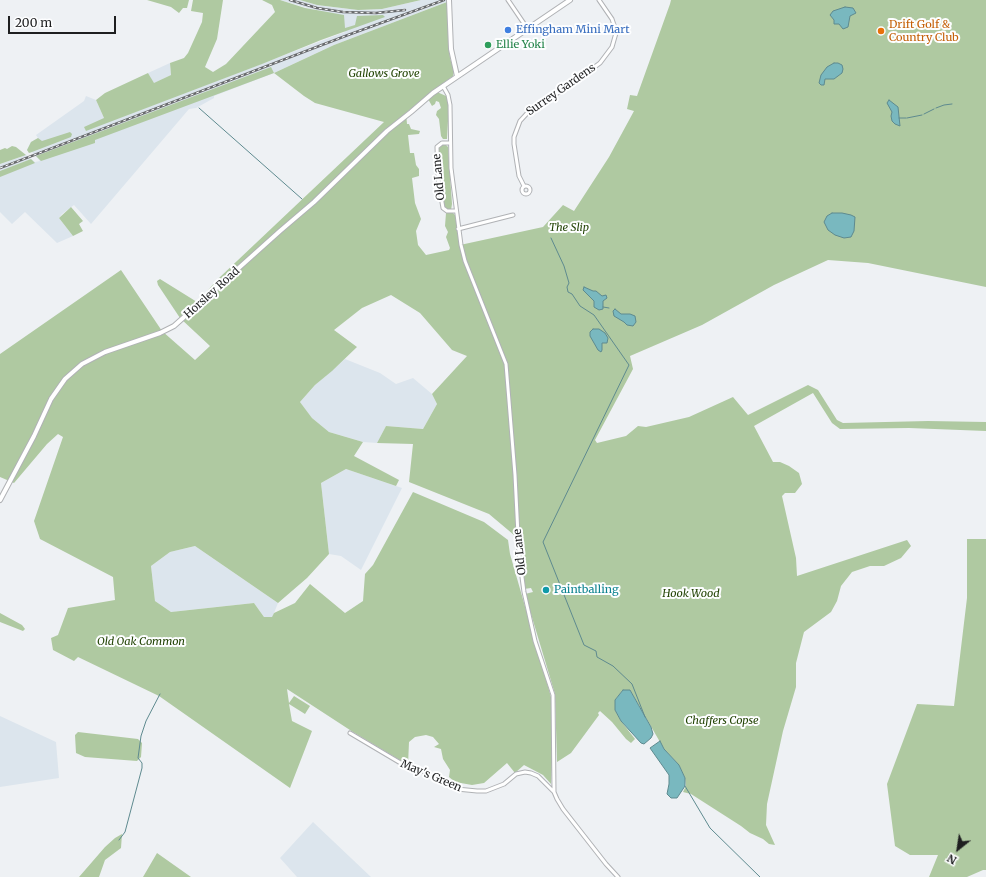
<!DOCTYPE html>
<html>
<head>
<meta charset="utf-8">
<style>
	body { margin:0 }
	#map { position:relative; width:986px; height:877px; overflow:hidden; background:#eef1f4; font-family:Merriweather,serif }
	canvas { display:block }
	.north { position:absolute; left:938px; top:829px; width:40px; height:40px; -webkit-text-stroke:3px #fdfeff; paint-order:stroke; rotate:210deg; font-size:11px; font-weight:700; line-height:16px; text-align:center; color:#1e1f20 }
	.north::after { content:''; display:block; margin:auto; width:14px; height:18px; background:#1e1f20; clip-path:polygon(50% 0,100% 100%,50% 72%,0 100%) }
	.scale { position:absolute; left:8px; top:16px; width:108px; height:18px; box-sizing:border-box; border:2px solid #1e1f20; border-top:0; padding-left:5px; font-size:12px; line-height:14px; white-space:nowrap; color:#1e1f20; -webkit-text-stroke:3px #fdfeff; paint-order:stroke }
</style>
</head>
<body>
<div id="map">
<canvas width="986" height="877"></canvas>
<div class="north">N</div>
<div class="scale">200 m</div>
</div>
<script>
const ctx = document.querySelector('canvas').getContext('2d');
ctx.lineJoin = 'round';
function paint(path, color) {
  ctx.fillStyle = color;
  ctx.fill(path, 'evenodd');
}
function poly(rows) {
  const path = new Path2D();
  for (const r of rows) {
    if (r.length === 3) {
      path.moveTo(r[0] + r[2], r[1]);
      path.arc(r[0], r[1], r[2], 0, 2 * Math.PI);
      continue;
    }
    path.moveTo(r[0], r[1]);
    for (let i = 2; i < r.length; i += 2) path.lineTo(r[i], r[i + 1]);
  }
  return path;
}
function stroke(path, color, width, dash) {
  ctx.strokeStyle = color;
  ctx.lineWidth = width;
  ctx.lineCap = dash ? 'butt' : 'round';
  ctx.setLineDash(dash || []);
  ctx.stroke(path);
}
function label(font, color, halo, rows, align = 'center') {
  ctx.font = font + ' Merriweather,serif';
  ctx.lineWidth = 4;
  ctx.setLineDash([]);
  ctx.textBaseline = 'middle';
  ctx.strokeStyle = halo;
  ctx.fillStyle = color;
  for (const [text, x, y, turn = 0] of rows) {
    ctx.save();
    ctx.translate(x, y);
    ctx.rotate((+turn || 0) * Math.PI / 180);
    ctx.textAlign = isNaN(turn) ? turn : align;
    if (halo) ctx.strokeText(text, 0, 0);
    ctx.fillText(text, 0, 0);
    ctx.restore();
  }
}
paint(poly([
	[280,0,300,0,317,5,358,10,382,9,421,0,447,0,447,2,334,45,274,73,214,96,214,98,196,108,189,109,91,224,74,205,62,214,59,218,73,236,57,243,25,212,12,224,0,212,0,164,26,155,35,162,40,161,32,152,29,153,27,150,31,142,38,138,36,135,84,101,86,96,96,100,104,118,108,122,345,32,323,12],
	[170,63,171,75,154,84,148,73],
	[345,359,380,373,396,384,413,378,432,394,437,404,423,429,386,426,377,443,363,442,329,432,312,418,300,402,315,385],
	[346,469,402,488,361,570,341,556,329,554,321,483],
	[195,546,278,603,272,618,264,617,254,603,171,612,155,601,151,566,170,552],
	[0,716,56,742,59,778,0,787],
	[313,822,371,877,297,877,280,858]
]), '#dce5ed');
paint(poly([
	[147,0,189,0,187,8,183,8,179,13,171,7],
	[193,0,224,0,223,0,217,39,205,67,213,72,226,64,275,12,272,5,262,0,280,0,305,8,344,15,345,28,355,25,357,16,383,15,385,17,321,40,262,64,86,131,84,127,104,118,96,100,105,93,148,73,154,83,171,75,170,63,184,58,188,53,202,22,203,13,191,11],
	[300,0,421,0,382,9,358,10,317,5],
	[671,0,986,0,986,287,868,263,828,260,774,285,702,325,630,356,633,369,595,440,597,443,626,436,638,426,646,427,689,417,733,397,748,415,808,385,818,390,837,420,843,423,928,421,986,422,986,431,909,428,840,429,832,423,813,393,754,426,773,462,780,462,789,466,799,473,802,484,795,493,785,493,782,496,796,558,797,576,907,540,911,546,901,558,884,566,870,566,852,572,841,586,837,601,831,612,804,632,796,663,796,687,783,731,767,804,766,825,775,845,769,844,763,839,750,833,741,826,691,794,683,792,686,786,685,778,679,765,664,749,630,690,623,690,615,700,615,710,621,721,635,739,631,743,626,739,612,722,600,711,598,713,599,715,571,753,557,762,555,694,525,594,533,592,531,588,524,589,514,535,489,514,409,482,413,444,377,443,386,426,423,429,437,404,432,394,467,356,452,350,420,313,391,295,362,308,334,330,357,347,332,371,315,385,300,402,312,418,329,432,363,442,354,456,399,480,396,486,346,469,321,483,329,554,307,578,278,603,195,546,170,552,151,566,155,601,171,612,254,603,264,617,272,617,274,613,295,603,310,584,345,613,363,601,365,574,373,565,413,492,484,522,508,540,510,554,551,697,553,740,551,784,543,775,524,765,515,773,507,763,484,783,472,785,455,782,449,777,450,770,443,759,441,749,434,747,439,744,433,737,426,735,415,737,409,742,408,765,353,732,287,689,289,703,294,696,310,706,305,714,289,704,292,721,312,731,290,788,159,696,78,657,74,661,53,650,51,638,58,635,68,608,115,600,113,577,40,539,34,521,63,437,58,434,47,444,14,483,0,477,0,354,121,270,162,331,195,360,210,346,180,318,158,285,157,281,160,279,197,302,219,278,384,122,315,103,304,96,274,73,95,140,95,143,41,161,36,156,271,67,274,73,334,45,447,2,450,58,454,71,453,76,425,97,406,113,407,124,409,124,411,129,420,131,419,134,408,135,410,153,414,153,416,165,419,169,419,176,412,178,415,203,421,219,416,231,418,245,426,255,449,250,450,248,446,237,448,232,445,226,446,213,453,213,455,215,460,245,543,227,563,205,574,211,609,157,634,111,627,109,630,95,637,96,670,4],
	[437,92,446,96,449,103,447,139,443,139,441,136,439,119,436,115,437,111,441,108,439,102,436,101,435,104,432,106,428,99],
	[70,132,72,134,71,137,32,152,29,153,27,150,31,142,38,138,42,141],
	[442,145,446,145,448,147,452,204,451,210,446,209,442,205,439,165,441,157,438,150,439,147],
	[12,146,16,147,26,155,0,164,0,150,5,148,7,149],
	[31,159,35,163,0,177,0,171],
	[71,207,83,221,79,224,83,231,73,236,59,218],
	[967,539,986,539,986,870,983,870,967,877,929,877,938,855,910,855,895,846,887,784,917,704,954,706,967,598],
	[0,613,22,625,25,629,23,631,0,622],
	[78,732,138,739,142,743,141,757,137,761,85,757,76,753,75,735],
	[122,834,121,848,105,860,99,877,79,877,105,847,115,838],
	[157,853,191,877,143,877]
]), '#afc9a1');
const water = poly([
	[845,7,853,8,856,13,850,16,848,27,843,29,839,24,834,24,834,20,830,15,833,11,845,7],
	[834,63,838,63,842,65,843,69,842,73,834,79,825,79,824,85,821,85,819,83,821,75,827,67,834,63],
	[889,100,898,107,900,126,895,124,892,121,891,116,892,112,887,103,889,100],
	[832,213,842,213,851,215,855,217,854,231,851,237,844,238,835,235,828,230,824,222,827,216,832,213],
	[584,287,593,291,596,291,602,296,606,295,607,298,603,301,603,309,599,310,594,307,594,301,583,290,584,287],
	[615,309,621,314,630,314,635,316,636,322,633,326,627,325,624,322,614,316,613,311,615,309],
	[593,329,599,329,605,333,608,338,607,343,602,343,602,350,601,352,598,350,590,336,590,332,593,329],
	[623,690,630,690,651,727,653,734,651,738,644,744,641,743,621,721,615,710,615,700,623,690],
	[660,741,664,749,679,765,685,778,685,786,677,798,671,798,667,794,669,784,669,775,650,748,660,741]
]);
paint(water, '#79b8bf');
stroke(water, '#5e8a8f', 1);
stroke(poly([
	[199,108,302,199],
	[936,108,944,105,952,104],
	[924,114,934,109],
	[899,118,906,118],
	[907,118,922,115],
	[551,238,564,266,569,283,567,287,568,292,572,294,580,306,594,315,629,365,543,542,584,645,596,651,597,657,613,666,632,684,645,717],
	[603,307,609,308],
	[685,786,710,828,760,877],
	[119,840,125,832,142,768,142,763,138,758,141,736,146,721,160,694]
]), '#5e8a8f', 1);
const minor = poly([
	[508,0,527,28],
	[443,86,448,95,450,105,451,168,461,245,465,261,506,364,515,475,519,555,524,592,535,641,553,695,554,792,557,799,563,809,606,864,618,877],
	[450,143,442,143,437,147,438,179,443,208,447,211,456,211],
	[526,190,4],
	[524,186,519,176,514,144,514,137,520,121,532,108,566,88,600,63,612,47,616,33,614,25,612,19,599,0],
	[458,229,513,215],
	[350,733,409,768,423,771,457,789,477,791,486,791,504,784,516,774,525,772,531,773,538,776,554,792]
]);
const tertiary = poly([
	[449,0,451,49,457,76],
	[0,500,34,436,51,399,65,379,82,364,105,352,160,333,174,326,280,231,314,202,387,131,411,112,433,93,570,0]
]);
stroke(minor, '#b0b2b5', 5);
stroke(tertiary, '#b0b2b5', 6);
stroke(minor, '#fff', 3);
stroke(tertiary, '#fff', 4);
const rail = poly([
	[290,0,317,8,343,12,376,13,405,10],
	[0,168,348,35,444,0]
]);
stroke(rail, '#696b6d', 2.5);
stroke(rail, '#fdfeff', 1, [3]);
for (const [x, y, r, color] of [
	[508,30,4,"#3f7fe0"],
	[881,31,4,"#e8710a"],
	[488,45,4,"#2e9e5b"],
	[546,590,4,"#0f9aa8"]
]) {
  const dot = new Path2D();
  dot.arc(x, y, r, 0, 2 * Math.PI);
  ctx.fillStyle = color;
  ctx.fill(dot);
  stroke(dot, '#fdfeff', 1.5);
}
label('11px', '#c56008', '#fdfeff', [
	["Drift Golf &",889,25],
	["Country Club",889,38]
], 'left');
label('11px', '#366cbe', '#fdfeff', [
	["Effingham Mini Mart",516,30]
], 'left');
label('11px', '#27864d', '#fdfeff', [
	["Ellie Yoki",496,45]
], 'left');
label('italic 11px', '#234405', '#fdfeff', [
	["Gallows Grove",384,74],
	["The Slip",569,228],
	["Hook Wood",691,594],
	["Old Oak Common",141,642],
	["Chaffers Copse",722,721]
]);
label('11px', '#1e1f20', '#fdfeff', [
	["Surrey Gardens",561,90,-35],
	["Old Lane",439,177,-95],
	["Horsley Road",212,293,-42],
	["Old Lane",520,552,-96],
	["May's Green",431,776,23]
]);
label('11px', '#0d838f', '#fdfeff', [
	["Paintballing",554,590]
], 'left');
</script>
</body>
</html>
